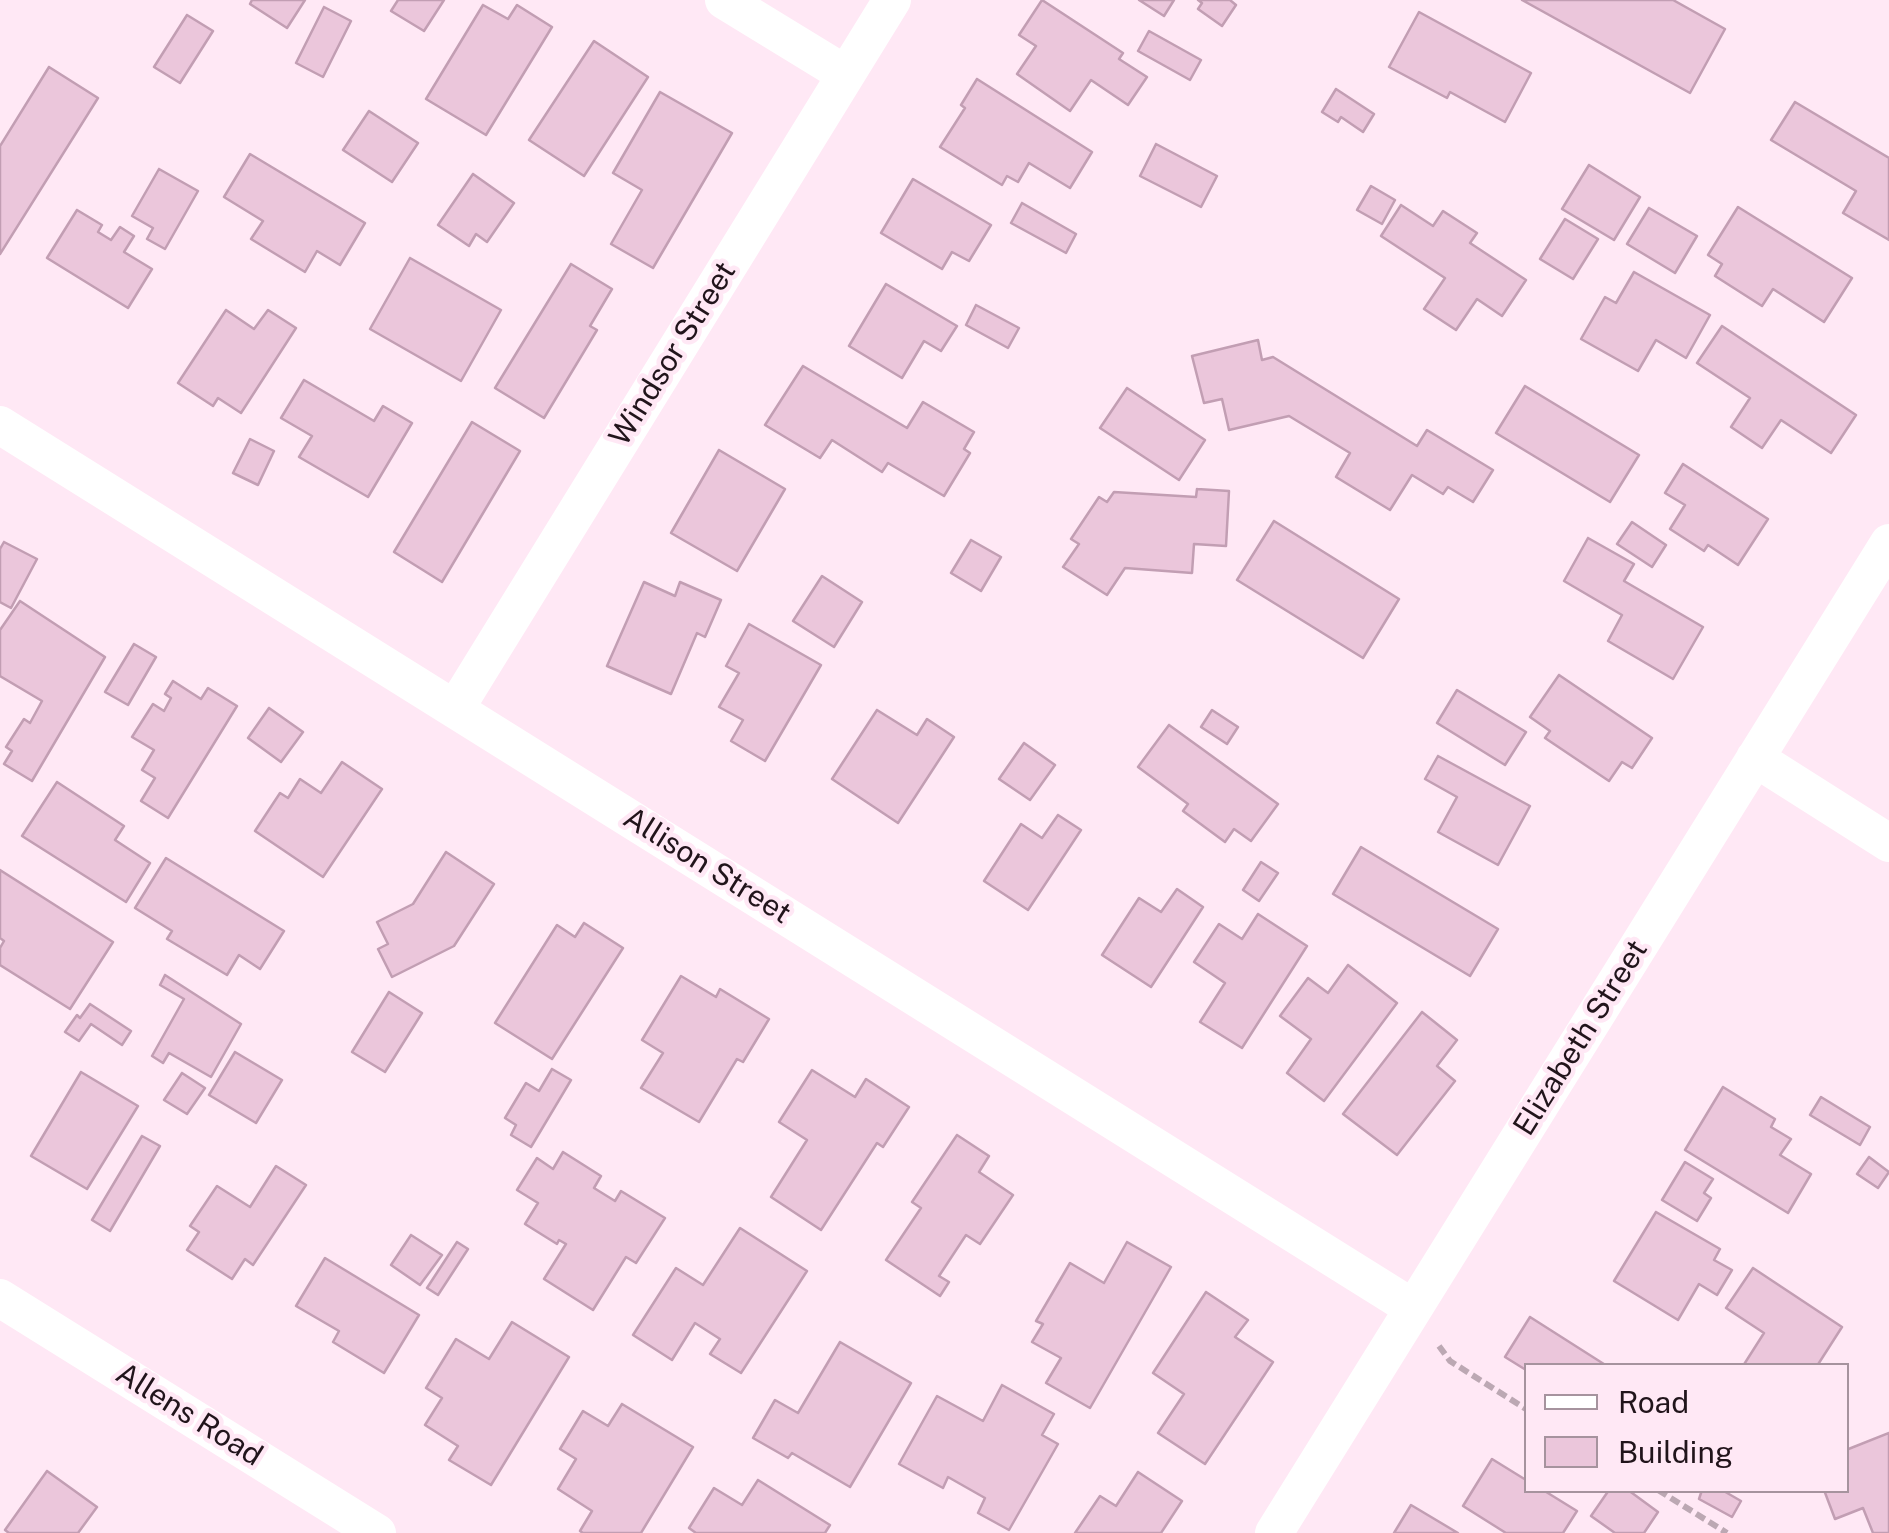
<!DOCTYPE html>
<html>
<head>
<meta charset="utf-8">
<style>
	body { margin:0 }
	#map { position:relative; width:1889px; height:1533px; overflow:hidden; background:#ffe8f5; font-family:"Public Sans",sans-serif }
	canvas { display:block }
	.legend { position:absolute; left:1524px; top:1363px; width:325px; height:130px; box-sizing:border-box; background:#ffe8f5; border:2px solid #a6939e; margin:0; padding:12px 18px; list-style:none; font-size:30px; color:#21141b }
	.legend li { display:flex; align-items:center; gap:20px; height:50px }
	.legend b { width:50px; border:2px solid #a6939e }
</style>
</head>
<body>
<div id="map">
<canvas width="1889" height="1533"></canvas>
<ul class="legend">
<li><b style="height:12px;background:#fff"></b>Road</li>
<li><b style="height:28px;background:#ebc6db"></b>Building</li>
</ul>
</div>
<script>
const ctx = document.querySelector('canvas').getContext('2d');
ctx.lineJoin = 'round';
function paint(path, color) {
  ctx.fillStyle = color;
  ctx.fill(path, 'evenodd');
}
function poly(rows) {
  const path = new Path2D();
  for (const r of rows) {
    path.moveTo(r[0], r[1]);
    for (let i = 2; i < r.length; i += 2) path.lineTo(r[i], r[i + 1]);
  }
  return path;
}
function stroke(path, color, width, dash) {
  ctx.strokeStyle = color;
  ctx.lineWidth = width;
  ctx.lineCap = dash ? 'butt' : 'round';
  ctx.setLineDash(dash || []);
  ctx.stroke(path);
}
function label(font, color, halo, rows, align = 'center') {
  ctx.font = font + ' "Public Sans",sans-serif';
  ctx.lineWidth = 9;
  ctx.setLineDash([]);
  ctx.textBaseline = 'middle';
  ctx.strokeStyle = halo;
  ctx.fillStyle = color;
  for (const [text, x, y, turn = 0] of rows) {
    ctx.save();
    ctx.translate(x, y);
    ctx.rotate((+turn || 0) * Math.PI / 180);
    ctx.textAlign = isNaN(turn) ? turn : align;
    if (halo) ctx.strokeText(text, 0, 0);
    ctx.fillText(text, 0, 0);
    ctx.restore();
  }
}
const building = poly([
	[252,0,305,0,287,28,250,4,252,0],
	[398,0,444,0,424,31,391,11,398,0],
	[1042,0,1123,53,1119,59,1147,77,1128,105,1091,80,1070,111,1017,74,1036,46,1019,35,1042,0],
	[1139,0,1174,0,1164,16,1139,0],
	[1198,0,1230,0,1236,5,1222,26,1198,9,1202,3,1198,0],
	[1522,0,1673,0,1725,29,1690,93,1522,0],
	[483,5,508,19,517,5,552,27,486,135,426,99,483,5],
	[324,7,351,21,323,77,296,63,324,7],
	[1419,12,1531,73,1505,122,1450,92,1447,98,1389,67,1419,12],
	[187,15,213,31,180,83,154,67,187,15],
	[1149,31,1201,60,1190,80,1138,51,1149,31],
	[594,41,648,77,584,176,529,140,594,41],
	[49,67,98,98,0,254,0,146,49,67],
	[977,79,1092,152,1070,188,1029,163,1018,182,1007,176,1002,185,940,147,965,108,961,105,977,79],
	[1336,89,1374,114,1363,132,1341,117,1338,122,1322,112,1336,89],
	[660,92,732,133,653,268,611,244,642,190,613,173,660,92],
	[1795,102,1889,158,1889,240,1843,213,1856,191,1771,140,1795,102],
	[369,111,418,143,392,182,343,150,369,111],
	[1156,144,1217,176,1201,207,1140,176,1156,144],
	[250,154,365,223,340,265,317,251,305,272,251,239,263,221,224,197,250,154],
	[1589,165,1640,197,1614,240,1562,209,1589,165],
	[159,169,198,191,165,249,147,239,153,228,132,216,159,169],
	[473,174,514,203,487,242,476,234,469,246,438,225,473,174],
	[913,179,991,225,969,261,952,252,942,269,881,233,913,179],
	[1371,186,1395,200,1382,224,1357,210,1371,186],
	[1022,203,1076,234,1066,253,1011,223,1022,203],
	[1401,205,1433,226,1443,211,1477,233,1470,243,1526,280,1502,316,1477,299,1456,330,1424,309,1445,278,1381,236,1401,205],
	[1738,207,1852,278,1824,322,1773,289,1762,306,1715,276,1722,264,1708,255,1738,207],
	[1649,208,1697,236,1675,273,1627,244,1649,208],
	[77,210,102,225,98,232,111,240,120,227,134,236,124,252,152,269,128,308,47,258,77,210],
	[1565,219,1598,239,1573,279,1540,259,1565,219],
	[410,258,501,310,461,381,370,329,410,258],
	[571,264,612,289,590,326,597,330,544,418,495,388,571,264],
	[1634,272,1710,315,1686,358,1656,340,1638,371,1581,339,1605,297,1616,303,1634,272],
	[886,284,957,326,941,351,924,341,902,378,849,346,886,284],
	[976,305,1019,328,1008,348,966,325,976,305],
	[226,310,254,329,268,310,296,328,241,413,218,398,213,406,178,383,226,310],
	[1722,326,1856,415,1831,453,1781,420,1762,448,1731,427,1750,398,1697,363,1722,326],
	[1258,340,1262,360,1273,357,1417,446,1427,430,1493,470,1473,502,1448,487,1443,494,1412,475,1390,510,1336,477,1350,453,1289,416,1229,430,1222,399,1204,403,1192,356,1258,340],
	[803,366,907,428,923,402,974,432,964,449,970,453,944,496,888,463,882,472,832,440,820,458,765,425,803,366],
	[304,380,374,421,383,406,412,423,368,497,299,457,312,436,281,418,304,380],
	[1525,386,1639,455,1610,502,1496,433,1525,386],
	[1127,388,1205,440,1179,480,1100,428,1127,388],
	[472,422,520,451,442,582,394,552,472,422],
	[250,439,274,451,258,485,233,473,250,439],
	[719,450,785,489,737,571,671,533,719,450],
	[1683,464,1768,519,1738,565,1708,545,1704,551,1670,529,1685,505,1665,493,1683,464],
	[1197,489,1229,491,1226,546,1194,544,1192,573,1125,568,1107,595,1063,567,1079,544,1071,539,1099,497,1107,502,1114,492,1196,497,1197,489],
	[1274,521,1399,599,1363,658,1237,580,1274,521],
	[1632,522,1666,545,1652,567,1617,544,1632,522],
	[1588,538,1634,564,1624,581,1703,627,1673,679,1608,641,1622,615,1564,581,1588,538],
	[971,540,1001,557,981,591,951,573,971,540],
	[4,542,37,559,11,608,0,602,0,549,4,542],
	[822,576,862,602,834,647,793,621,822,576],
	[644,582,675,596,680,582,721,600,705,637,697,633,671,694,607,666,644,582],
	[20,601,105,657,32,781,4,764,12,751,6,747,24,719,30,723,42,701,0,676,0,630,20,601],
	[749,624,821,665,765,761,731,741,743,720,719,707,739,673,726,666,749,624],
	[134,644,156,657,128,705,105,692,134,644],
	[1559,675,1652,738,1632,768,1622,762,1609,781,1545,738,1550,731,1530,717,1559,675],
	[173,681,201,699,208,688,237,706,168,818,141,801,155,778,142,770,154,750,132,737,153,704,164,711,171,698,165,694,173,681],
	[1457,690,1526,732,1505,765,1437,723,1457,690],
	[269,708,303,732,281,762,248,738,269,708],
	[877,710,917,735,927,719,954,737,898,823,832,779,877,710],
	[1212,710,1238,727,1227,744,1201,727,1212,710],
	[1169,725,1278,804,1251,841,1234,829,1225,842,1183,811,1188,804,1138,767,1169,725],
	[1024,743,1055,765,1030,800,999,779,1024,743],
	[1438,756,1530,806,1498,865,1438,832,1457,797,1425,779,1438,756],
	[342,762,382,789,323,877,255,831,280,793,288,798,300,779,321,793,342,762],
	[57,782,124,826,115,840,150,863,126,902,22,836,57,782],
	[1058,815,1081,830,1028,910,984,881,1021,824,1042,838,1058,815],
	[1361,847,1498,929,1470,976,1333,894,1361,847],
	[446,852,494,884,454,946,392,977,378,949,388,944,377,922,413,904,446,852],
	[166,858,284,931,260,969,239,955,227,975,167,939,172,931,135,908,166,858],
	[1261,862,1278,873,1259,901,1243,890,1261,862],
	[0,870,113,942,70,1009,0,965,0,948,4,941,0,938,0,870],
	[1177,889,1203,907,1151,987,1102,955,1139,898,1161,912,1177,889],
	[1258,914,1307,946,1242,1048,1200,1022,1225,983,1194,962,1219,924,1242,939,1258,914],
	[584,923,623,948,552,1059,495,1023,557,925,575,937,584,923],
	[1348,965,1397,1003,1324,1101,1287,1073,1311,1039,1280,1016,1308,978,1328,993,1348,965],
	[165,975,241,1024,211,1077,169,1053,163,1063,152,1056,184,999,160,985,165,975],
	[681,976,716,997,720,989,769,1019,743,1062,737,1059,699,1122,641,1088,663,1053,642,1040,681,976],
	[389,992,422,1013,385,1072,352,1052,389,992],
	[90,1004,131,1031,122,1045,91,1024,79,1041,65,1032,77,1015,80,1018,90,1004],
	[1422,1012,1457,1040,1437,1066,1455,1081,1397,1155,1343,1114,1422,1012],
	[235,1052,282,1080,256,1123,209,1095,235,1052],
	[552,1069,571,1080,531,1147,511,1135,516,1125,505,1118,526,1083,539,1091,552,1069],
	[812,1070,855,1097,866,1079,909,1107,883,1147,877,1143,821,1230,771,1197,807,1140,779,1122,812,1070],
	[81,1072,138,1106,87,1189,31,1156,81,1072],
	[182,1073,205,1088,187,1114,164,1100,182,1073],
	[1723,1087,1775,1119,1771,1127,1791,1139,1780,1155,1811,1174,1788,1213,1685,1150,1723,1087],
	[1821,1097,1870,1127,1860,1145,1810,1115,1821,1097],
	[957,1135,989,1156,979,1172,1013,1195,980,1244,966,1235,939,1276,949,1282,940,1296,886,1260,921,1208,912,1202,957,1135],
	[142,1136,160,1146,110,1231,92,1220,142,1136],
	[563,1152,601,1176,594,1188,615,1201,621,1191,665,1218,636,1263,626,1257,593,1310,544,1279,566,1244,559,1240,557,1244,525,1224,538,1203,517,1190,537,1158,553,1169,563,1152],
	[1869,1157,1889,1172,1878,1188,1857,1174,1869,1157],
	[1685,1162,1713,1179,1704,1193,1711,1198,1697,1221,1662,1200,1685,1162],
	[276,1166,306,1185,253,1265,245,1259,232,1279,187,1250,199,1232,190,1226,217,1186,250,1207,276,1166],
	[1656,1212,1720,1249,1714,1260,1732,1270,1717,1295,1699,1284,1678,1320,1614,1281,1656,1212],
	[740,1228,807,1271,741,1373,710,1354,720,1339,695,1323,672,1360,633,1335,676,1268,703,1285,740,1228],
	[411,1235,442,1255,420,1285,391,1265,411,1235],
	[457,1242,468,1249,438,1295,427,1288,457,1242],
	[1127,1242,1171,1267,1090,1408,1046,1383,1061,1358,1032,1342,1043,1324,1036,1321,1070,1263,1104,1283,1127,1242],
	[325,1258,419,1315,384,1373,333,1342,339,1331,296,1306,325,1258],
	[1753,1268,1842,1327,1817,1366,1743,1366,1764,1333,1726,1308,1753,1268],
	[1206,1292,1248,1320,1235,1337,1273,1362,1205,1464,1158,1433,1184,1394,1153,1373,1206,1292],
	[1530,1317,1607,1366,1526,1366,1526,1370,1505,1357,1530,1317],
	[512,1322,569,1357,491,1485,449,1460,458,1446,425,1425,442,1398,426,1388,456,1339,489,1359,512,1322],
	[840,1342,911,1383,850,1487,792,1453,788,1458,753,1438,775,1400,798,1413,840,1342],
	[1002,1385,1054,1414,1042,1435,1058,1444,1009,1530,978,1513,985,1498,948,1477,943,1488,899,1464,937,1396,983,1421,1002,1385],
	[622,1404,693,1447,641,1533,583,1533,580,1531,592,1511,558,1489,576,1459,560,1449,583,1411,608,1426,622,1404],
	[1889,1433,1889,1533,1873,1533,1863,1508,1835,1519,1824,1490,1846,1490,1846,1450,1889,1433],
	[1492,1459,1526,1480,1526,1490,1543,1490,1577,1511,1563,1533,1506,1533,1463,1506,1492,1459],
	[47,1471,97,1507,78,1533,9,1533,5,1530,47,1471],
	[1138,1472,1182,1501,1161,1533,1075,1533,1100,1496,1116,1506,1138,1472],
	[758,1480,830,1525,825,1533,696,1533,689,1528,714,1488,742,1505,758,1480],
	[1609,1490,1628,1490,1658,1512,1644,1533,1615,1533,1591,1516,1609,1490],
	[1702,1490,1722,1490,1741,1501,1732,1517,1699,1499,1702,1490],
	[1411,1505,1458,1533,1394,1533,1411,1505]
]);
paint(building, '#ebc6db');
stroke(building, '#c29eb3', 2.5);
stroke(poly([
	[1439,1346,1450,1361,1526,1409],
	[1658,1490,1727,1533]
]), '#bca8b3', 6, [10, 5]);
stroke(poly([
	[724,0,845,74],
	[0,425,1413,1308],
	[455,709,892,0],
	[1755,758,1889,843],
	[0,1298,377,1533],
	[1274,1533,1889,543]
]), '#fff', 38);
label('30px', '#21141b', '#ffe8f5', [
	["Windsor Street",673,354,-58],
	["Allison Street",707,866,32],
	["Elizabeth Street",1581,1038,-58],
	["Allens Road",189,1415,32]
]);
</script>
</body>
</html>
